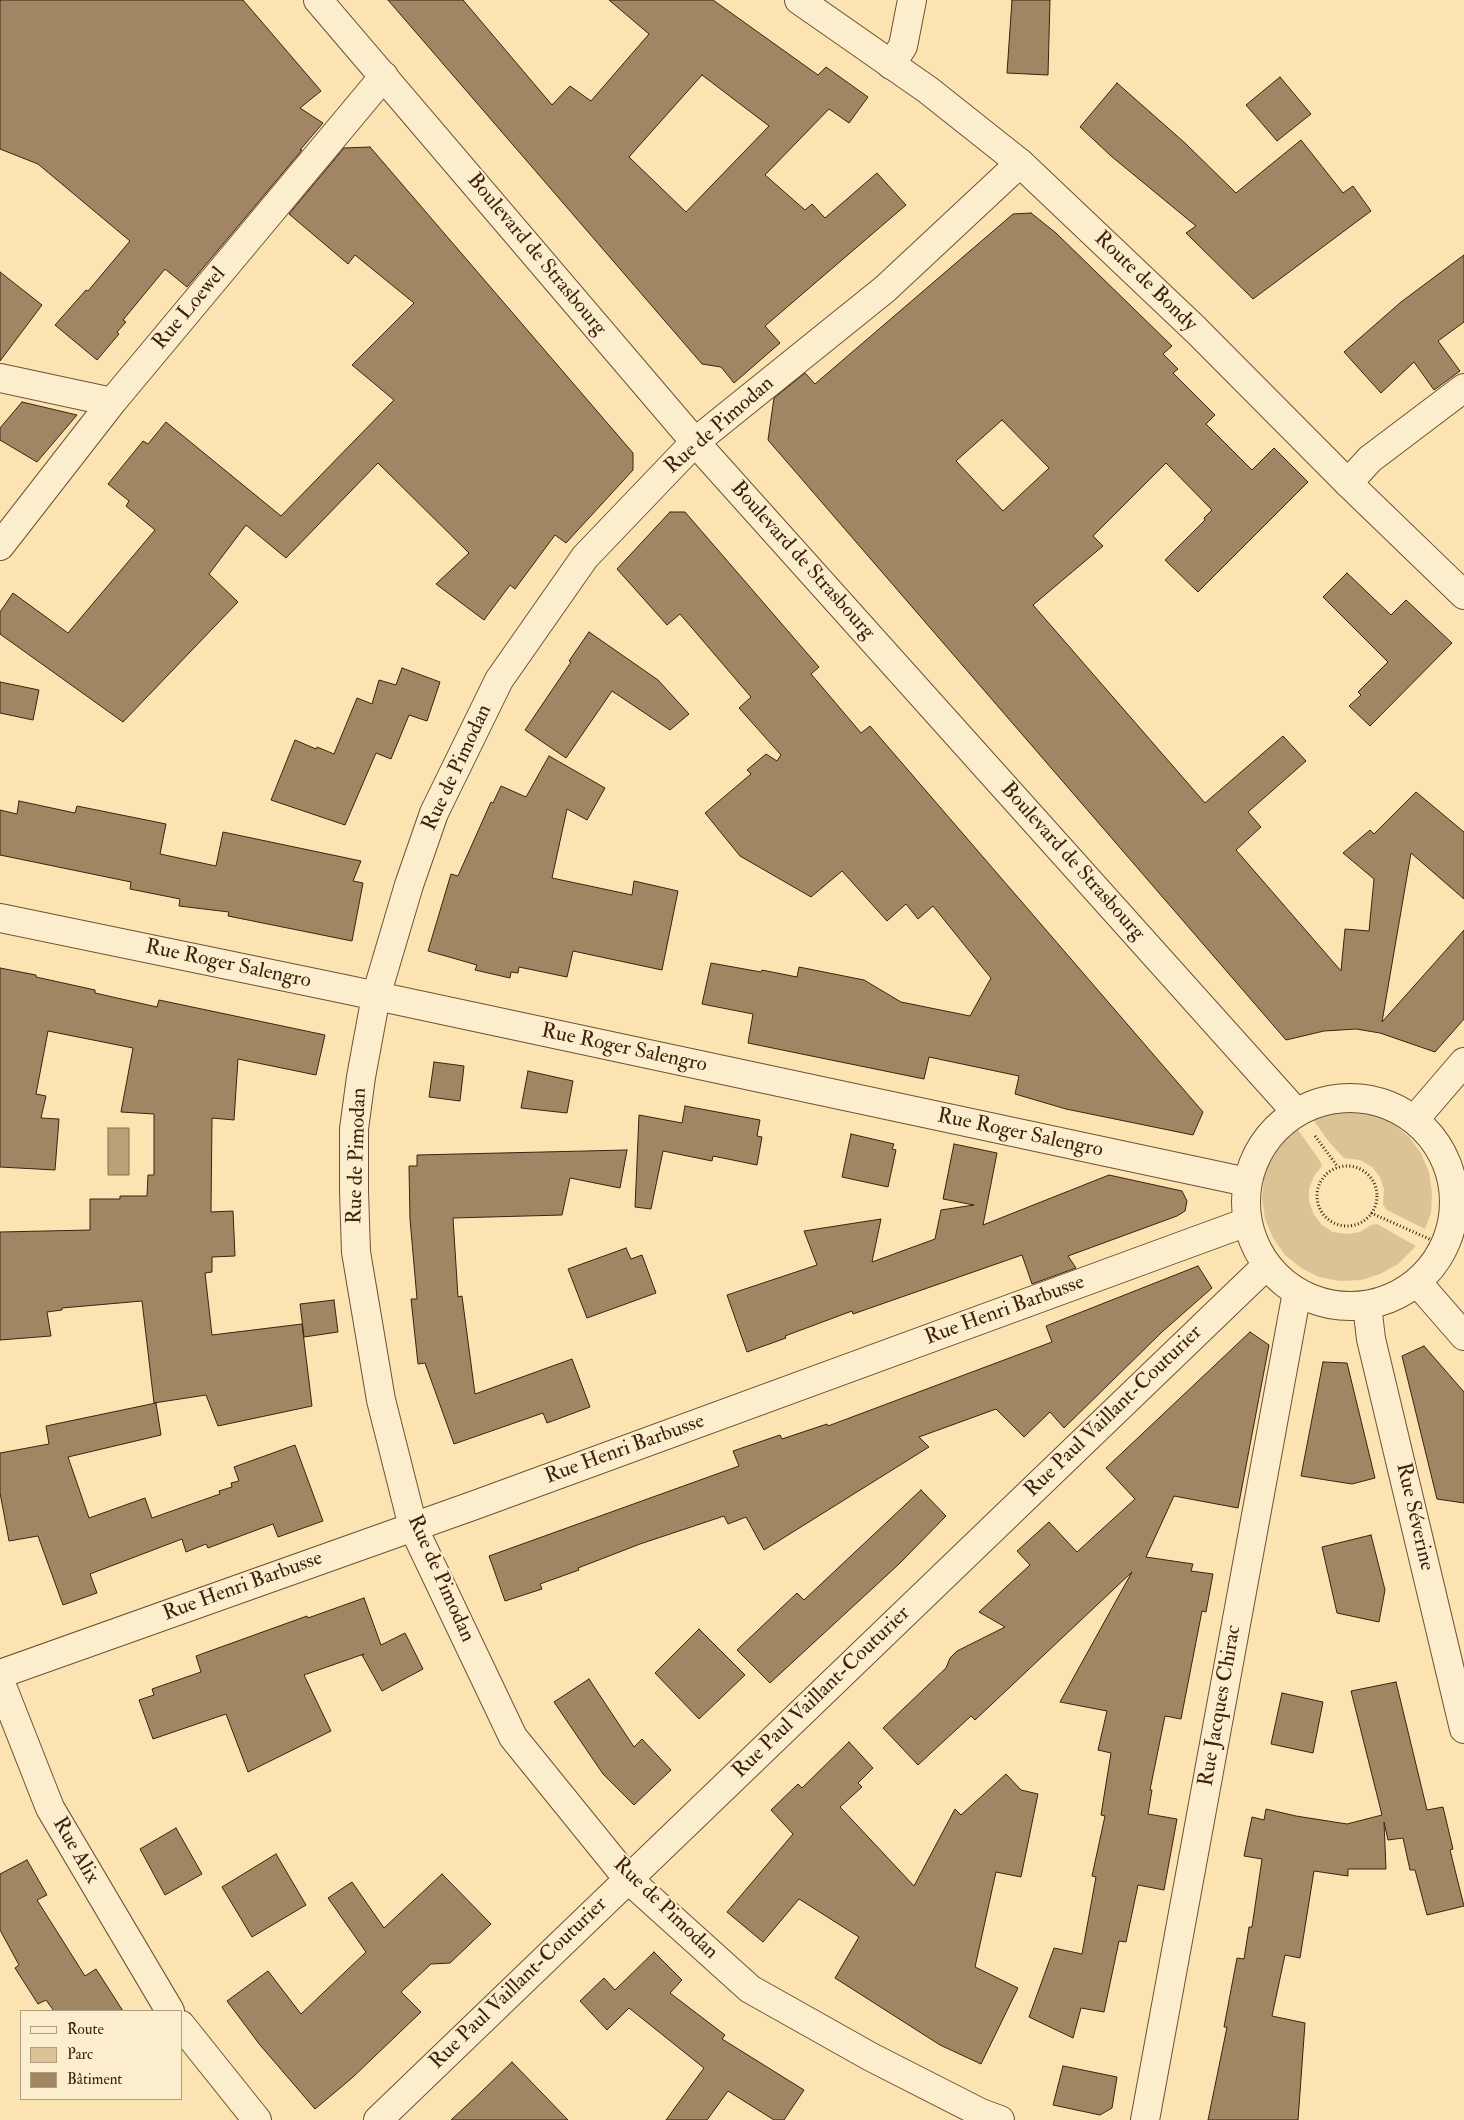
<!DOCTYPE html>
<html>
<head>
<meta charset="utf-8">
<style>
	body { margin:0 }
	#map { position:relative; width:1464px; height:2120px; overflow:hidden; background:#fbe4b1; font-family:"IM FELL Double Pica",serif }
	canvas { display:block }
	.legend { position:absolute; left:20px; top:2010px; width:162px; height:90px; box-sizing:border-box; background:#fcedcc; border:1px solid #b19b81; margin:0; padding:6px 9px; list-style:none; font-size:15px; color:#402010 }
	.legend li { display:flex; align-items:center; gap:10px; height:25px }
	.legend b { width:25px; border:1px solid #b19b81 }
</style>
</head>
<body>
<div id="map">
<canvas width="1464" height="2120"></canvas>
<ul class="legend">
<li><b style="height:6px;background:#fcedcc"></b>Route</li>
<li><b style="height:14px;background:#dbc396"></b>Parc</li>
<li><b style="height:14px;background:#a18664"></b>Bâtiment</li>
</ul>
</div>
<script>
const ctx = document.querySelector('canvas').getContext('2d');
ctx.lineJoin = 'round';
function paint(path, color) {
  ctx.fillStyle = color;
  ctx.fill(path, 'evenodd');
}
function poly(rows) {
  const path = new Path2D();
  for (const r of rows) {
    if (r.length === 3) {
      path.moveTo(r[0] + r[2], r[1]);
      path.arc(r[0], r[1], r[2], 0, 2 * Math.PI);
      continue;
    }
    path.moveTo(r[0], r[1]);
    for (let i = 2; i < r.length; i += 2) path.lineTo(r[i], r[i + 1]);
  }
  return path;
}
function stroke(path, color, width, dash) {
  ctx.strokeStyle = color;
  ctx.lineWidth = width;
  ctx.lineCap = dash ? 'butt' : 'round';
  ctx.setLineDash(dash || []);
  ctx.stroke(path);
}
function label(font, color, halo, rows, align = 'center') {
  ctx.font = font + ' "IM FELL Double Pica",serif';
  ctx.lineWidth = 4.5;
  ctx.setLineDash([]);
  ctx.textBaseline = 'middle';
  ctx.strokeStyle = halo;
  ctx.fillStyle = color;
  for (const [text, x, y, turn = 0] of rows) {
    ctx.save();
    ctx.translate(x, y);
    ctx.rotate((+turn || 0) * Math.PI / 180);
    ctx.textAlign = isNaN(turn) ? turn : align;
    if (halo) ctx.strokeText(text, 0, 0);
    ctx.fillText(text, 0, 0);
    ctx.restore();
  }
}
paint(poly([
	[1355,1110,1375,1114,1393,1123,1409,1137,1421,1153,1429,1172,1432,1193,1431,1213,1425,1229,1387,1210,1383,1205,1384,1189,1380,1177,1372,1167,1360,1160,1344,1158,1329,1142,1312,1118,1334,1111],
	[1296,1127,1320,1161,1322,1166,1314,1176,1309,1189,1309,1202,1314,1215,1322,1225,1333,1232,1347,1234,1360,1232,1371,1225,1377,1224,1416,1246,1398,1264,1380,1274,1361,1280,1340,1281,1319,1277,1301,1268,1285,1255,1273,1238,1265,1219,1262,1198,1264,1178,1270,1159,1281,1141]
]), '#dbc396');
const water = poly([
	[108,1128,129,1128,129,1175,108,1175,108,1128]
]);
paint(water, '#bba17a');
stroke(water, '#8a6d50', 1);
const building = poly([
	[0,0,243,0,321,91,300,108,323,123,300,150,302,150,187,287,165,269,123,320,126,322,117,332,119,334,97,360,55,325,86,290,88,291,130,241,38,164,0,149,0,0],
	[388,0,463,0,552,105,570,86,591,101,649,34,609,0,713,0,818,75,826,67,868,97,849,123,829,109,765,175,805,210,812,204,825,218,877,173,906,205,765,326,780,343,734,383,721,367,702,364,388,0],
	[702,75,769,126,686,212,629,157,702,75],
	[1012,0,1050,0,1048,75,1007,73,1012,0],
	[1280,77,1311,114,1277,141,1246,105,1280,77],
	[1117,83,1185,143,1236,193,1301,140,1343,193,1353,186,1371,211,1253,299,1186,233,1196,226,1111,156,1080,127,1117,83],
	[370,147,633,453,633,470,566,543,555,535,515,589,510,585,484,620,436,584,469,553,378,463,286,558,246,525,209,574,238,602,123,722,0,634,0,612,13,593,68,633,155,530,126,506,129,501,108,484,143,441,148,444,166,422,281,516,394,400,352,365,414,303,355,255,348,264,289,214,344,148,370,147],
	[1031,213,1056,233,1172,346,1163,354,1178,369,1173,373,1215,415,1206,424,1252,470,1274,448,1308,482,1198,592,1165,560,1205,520,1204,518,1212,510,1166,463,1093,536,1103,546,1033,605,1205,803,1283,736,1306,761,1248,812,1261,827,1236,850,1341,971,1345,929,1369,931,1374,879,1343,853,1370,830,1374,834,1416,792,1464,832,1464,899,1411,853,1382,1022,1464,930,1464,1019,1435,1052,1380,1033,1356,1029,1324,1031,1286,1040,768,440,774,398,805,373,815,384,1013,214,1031,213],
	[1002,420,1049,468,1003,511,956,461,1002,420],
	[1464,255,1464,322,1438,341,1460,371,1434,390,1414,362,1381,393,1344,352,1401,302,1464,255],
	[0,272,42,305,0,361,0,272],
	[22,402,77,415,37,462,0,440,0,428,22,402],
	[670,512,685,512,819,667,811,674,861,733,870,726,1203,1112,1193,1135,1066,1109,1015,1094,1019,1076,929,1057,924,1079,748,1043,753,1014,702,1004,711,963,761,972,762,970,797,977,799,967,864,980,901,1002,970,1016,991,978,933,906,918,919,906,904,887,921,842,871,811,897,740,856,705,813,751,774,747,770,766,754,777,761,781,755,739,708,751,697,680,614,667,625,617,569,670,512],
	[1347,573,1391,615,1406,600,1452,643,1370,726,1349,706,1361,695,1358,692,1388,662,1323,597,1347,573],
	[589,632,658,680,689,714,670,730,612,691,566,758,525,730,571,662,569,661,589,632],
	[402,668,440,682,427,721,409,715,391,759,376,753,345,825,271,800,295,740,316,749,317,747,334,754,357,698,372,704,379,680,396,685,402,668],
	[0,682,39,690,33,720,0,713,0,682],
	[549,756,605,788,587,820,567,809,552,878,632,895,634,881,678,891,662,970,573,951,567,977,519,967,518,973,511,972,510,978,475,970,477,965,428,951,451,874,458,876,491,802,493,803,501,786,526,797,549,756],
	[19,801,75,813,77,806,166,824,160,854,216,866,223,832,361,861,353,881,363,883,352,941,228,916,229,912,179,906,180,899,130,889,131,882,0,855,0,810,17,814,19,801],
	[0,968,36,975,36,977,95,990,95,993,157,1007,159,1000,325,1035,316,1075,238,1059,234,1120,212,1118,211,1212,233,1211,235,1256,212,1257,212,1272,205,1273,212,1335,302,1324,312,1406,218,1426,206,1395,154,1403,142,1301,62,1308,62,1310,47,1312,51,1336,0,1340,0,1232,90,1230,90,1199,120,1199,120,1196,147,1196,148,1175,154,1175,154,1114,121,1112,133,1048,48,1031,36,1094,46,1096,41,1118,59,1119,55,1170,0,1167,0,968],
	[434,1062,464,1066,460,1101,429,1097,434,1062],
	[528,1071,573,1081,567,1113,521,1108,528,1071],
	[685,1106,760,1120,757,1136,762,1137,757,1165,713,1156,712,1161,663,1151,651,1209,635,1207,639,1115,682,1123,685,1106],
	[851,1134,894,1144,892,1149,896,1150,888,1187,842,1177,851,1134],
	[954,1144,997,1153,983,1225,1109,1175,1182,1191,1187,1201,1185,1211,1177,1216,1068,1256,1076,1268,1032,1284,1022,1255,853,1314,852,1311,785,1336,786,1338,747,1352,727,1295,817,1265,804,1231,881,1219,872,1262,935,1239,941,1210,974,1205,943,1199,954,1144],
	[627,1150,620,1188,570,1178,562,1215,453,1218,458,1297,462,1296,475,1394,572,1359,590,1407,547,1423,543,1413,454,1444,425,1363,418,1364,411,1299,417,1299,410,1219,409,1166,417,1166,417,1155,627,1150],
	[626,1248,631,1259,642,1255,656,1293,587,1318,568,1269,626,1248],
	[1198,1266,1212,1288,1162,1332,1064,1428,1050,1412,1024,1437,996,1409,919,1437,929,1447,764,1550,746,1517,728,1524,724,1516,640,1544,578,1568,579,1570,540,1584,542,1589,505,1601,489,1556,739,1466,733,1451,780,1435,782,1439,827,1424,828,1426,1052,1342,1046,1326,1198,1266],
	[334,1300,338,1332,304,1337,300,1304,334,1300],
	[1250,1332,1269,1345,1238,1508,1174,1496,1146,1557,1193,1564,1191,1571,1213,1574,1206,1612,1202,1611,1181,1719,1165,1716,1150,1790,1152,1790,1148,1814,1177,1819,1164,1890,1138,1885,1126,1942,1119,1941,1104,2012,1081,2008,1073,2038,1029,2017,1054,1948,1082,1954,1096,1877,1092,1876,1105,1816,1101,1815,1111,1753,1098,1750,1107,1711,1060,1702,1132,1572,975,1720,971,1716,918,1765,883,1728,946,1668,950,1658,957,1651,1005,1627,979,1612,1030,1565,1017,1551,1049,1522,1077,1552,1135,1499,1106,1468,1250,1332],
	[1424,1346,1464,1392,1464,1503,1437,1499,1402,1356,1424,1346],
	[1323,1362,1347,1363,1375,1478,1352,1484,1301,1476,1323,1362],
	[156,1403,161,1435,68,1457,89,1518,145,1498,152,1518,220,1494,219,1491,232,1487,231,1483,239,1481,234,1467,295,1445,323,1521,278,1537,273,1524,208,1548,206,1544,186,1552,182,1539,90,1574,97,1593,63,1605,38,1536,9,1541,0,1493,0,1453,49,1444,46,1426,156,1403],
	[921,1490,946,1516,899,1564,770,1683,737,1650,797,1593,804,1600,921,1490],
	[1371,1535,1385,1590,1379,1622,1337,1613,1322,1547,1371,1535],
	[364,1598,381,1645,405,1633,423,1669,382,1691,362,1655,364,1654,304,1675,331,1731,248,1772,226,1714,153,1739,139,1700,154,1695,152,1689,201,1672,196,1656,307,1616,308,1618,364,1598],
	[699,1629,745,1675,699,1719,655,1673,699,1629],
	[589,1679,634,1747,642,1739,671,1770,634,1805,603,1774,554,1702,589,1679],
	[1396,1682,1427,1810,1443,1807,1453,1849,1450,1850,1464,1906,1427,1915,1415,1870,1410,1870,1403,1838,1388,1840,1384,1822,1386,1869,1348,1869,1348,1876,1314,1871,1300,1958,1285,1955,1272,2016,1305,2023,1298,2120,1208,2120,1227,2027,1224,2027,1237,1958,1244,1959,1249,1927,1252,1927,1262,1859,1244,1856,1252,1817,1264,1820,1266,1809,1296,1816,1347,1824,1382,1815,1351,1691,1396,1682],
	[1282,1693,1323,1702,1313,1753,1271,1744,1282,1693],
	[849,1742,873,1768,858,1783,862,1787,840,1807,914,1886,955,1809,961,1815,1006,1774,1021,1790,1038,1794,1021,1877,996,1872,975,1967,1018,1988,981,2064,940,2045,835,1978,859,1937,799,1899,763,1942,727,1912,793,1834,771,1810,798,1784,802,1788,849,1742],
	[176,1828,202,1874,165,1895,140,1849,176,1828],
	[276,1854,306,1905,252,1937,222,1887,276,1854],
	[27,1860,47,1895,37,1900,85,1976,96,1969,123,2011,54,2011,46,2000,38,2004,15,1968,19,1965,0,1930,0,1874,27,1860],
	[442,1874,491,1924,450,1963,431,1964,401,1992,421,2012,352,2078,315,2109,260,2045,227,2001,268,1971,301,2014,366,1952,328,1898,352,1882,384,1928,442,1874],
	[654,1952,682,1980,670,1993,725,2035,722,2039,804,2090,784,2120,774,2120,728,2091,707,2120,666,2120,704,2068,629,2008,607,2030,580,2001,604,1978,615,1990,654,1952],
	[512,2062,568,2120,451,2120,479,2094,512,2062],
	[1063,2066,1117,2077,1112,2108,1100,2115,1053,2105,1063,2066]
]);
paint(building, '#a18664');
stroke(building, '#402010', 1);
const minor = poly([
	[318,0,695,442,1296,1112],
	[891,65,903,46,912,0],
	[0,378,112,402],
	[1348,483,1370,459,1464,388],
	[0,546,112,402,384,76],
	[0,918,344,989,1247,1182],
	[1350,1202,104],
	[1415,1119,1464,1062],
	[1417,1282,1464,1336],
	[1367,1305,1371,1339,1464,1729],
	[0,1674,475,1505,1247,1222],
	[0,1681,50,1808,170,2011],
	[181,2025,257,2120],
	[378,2120,1267,1265],
	[1000,2120,981,2113,871,2057,750,1989,628,1879,513,1737,413,1527,381,1400,356,1252,354,1191,354,1129,361,1077,376,996,409,885,434,813,499,680,585,557,695,442,885,289,1020,163],
	[1145,2120,1297,1292]
]);
const tertiary = poly([
	[799,0,928,90,1020,163,1196,330,1348,483,1464,595]
]);
stroke(minor, '#6f5138', 30);
stroke(tertiary, '#6f5138', 30);
stroke(poly([
	[1315,1136,1338,1167],
	[1347,1196,30],
	[1371,1213,1445,1246]
]), '#402010', 3, [1, 2.5]);
stroke(minor, '#fcedcc', 28);
stroke(tertiary, '#fcedcc', 28);
label('21px', '#402010', '#fcedcc', [
	["Boulevard de Strasbourg",536,255,50],
	["Route de Bondy",1145,282,44],
	["Rue Loewel",190,309,-50],
	["Rue de Pimodan",720,426,-41],
	["Boulevard de Strasbourg",802,561,48],
	["Rue de Pimodan",458,768,-65],
	["Boulevard de Strasbourg",1072,862,48],
	["Rue Roger Salengro",228,965,12],
	["Rue Roger Salengro",624,1049,12],
	["Rue Roger Salengro",1020,1134,12],
	["Rue de Pimodan",358,1156,-88],
	["Rue Henri Barbusse",1005,1311,-20],
	["Rue Paul Vaillant-Couturier",1114,1412,-44],
	["Rue Henri Barbusse",625,1450,-20],
	["Rue Séverine",1414,1517,77],
	["Rue de Pimodan",440,1579,66],
	["Rue Henri Barbusse",243,1587,-20],
	["Rue Paul Vaillant-Couturier",822,1693,-44],
	["Rue Jacques Chirac",1221,1706,-80],
	["Rue Alix",75,1851,60],
	["Rue de Pimodan",665,1909,44],
	["Rue Paul Vaillant-Couturier",519,1984,-44]
]);
</script>
</body>
</html>
